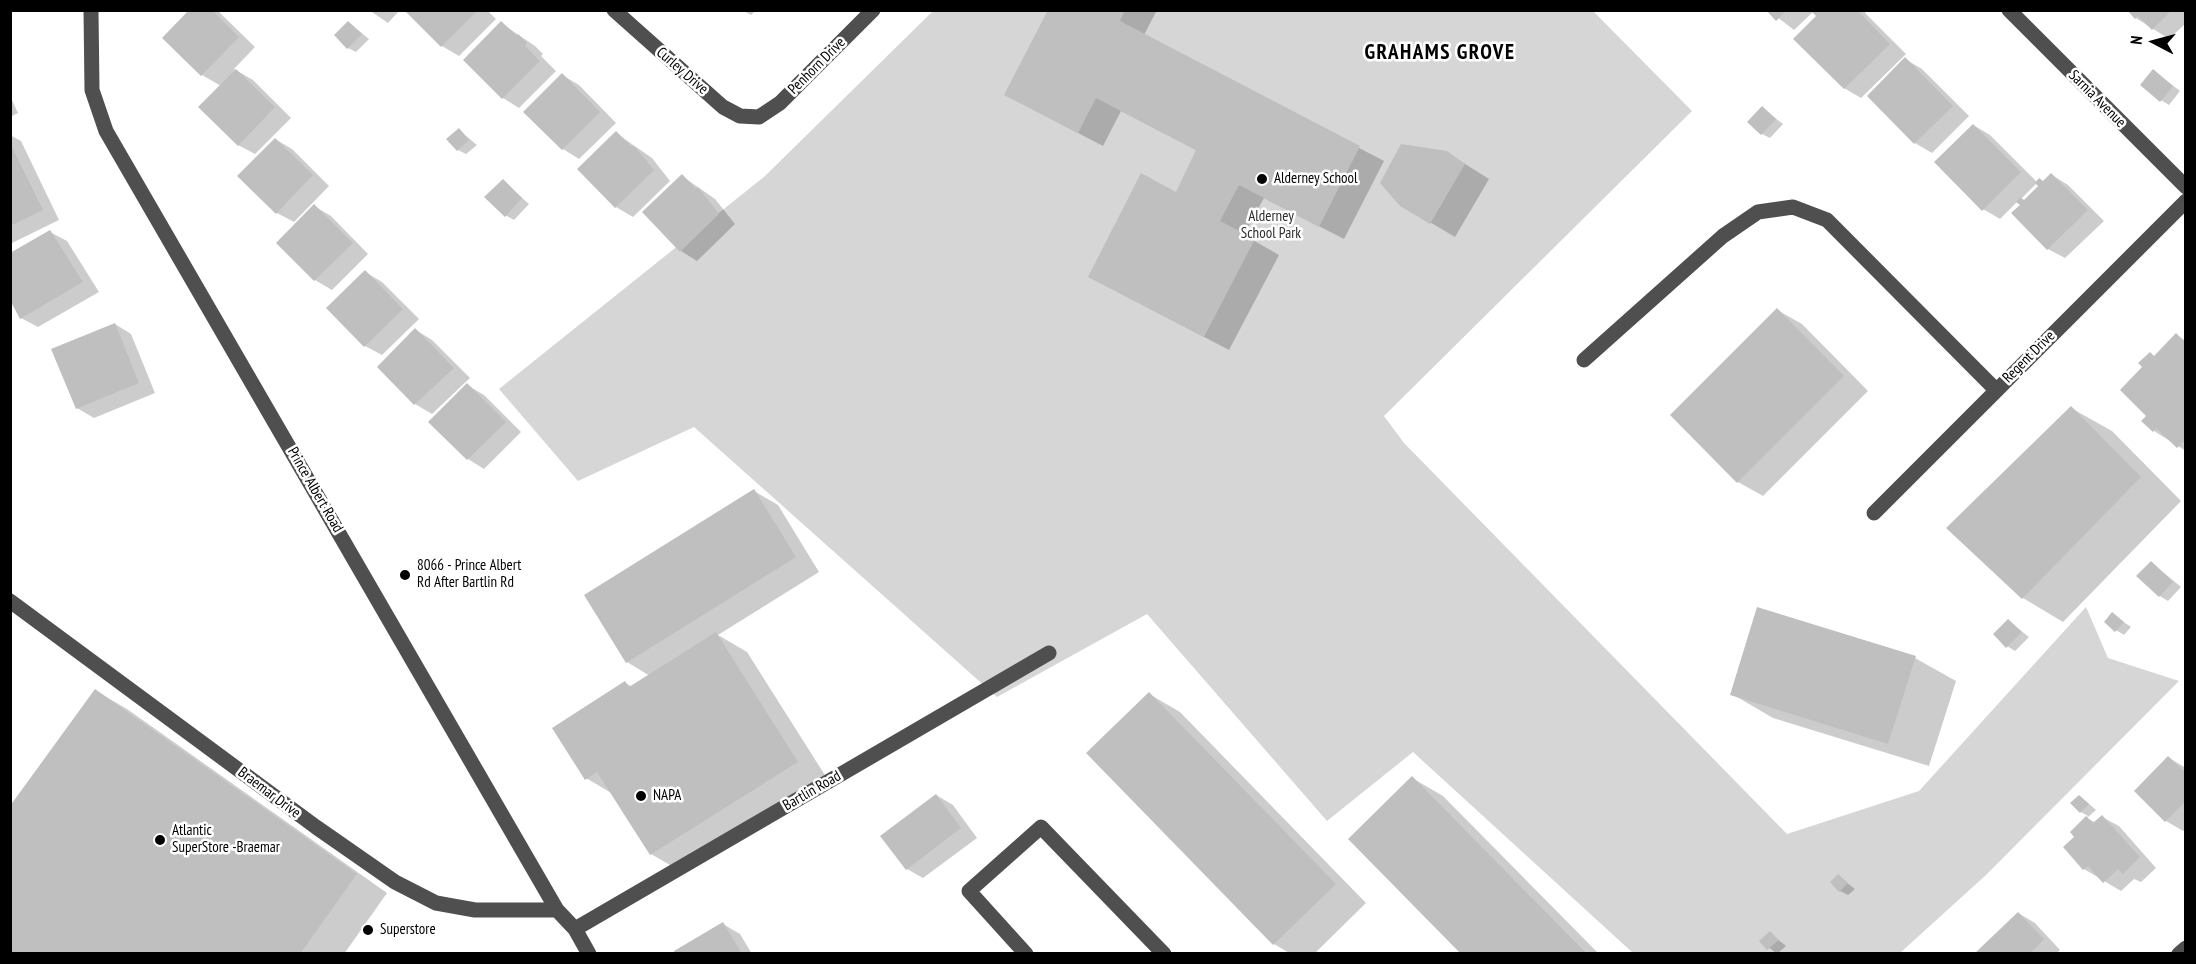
<!DOCTYPE html>
<html>
<head>
<meta charset="utf-8">
<style>
	body { margin:0 }
	#map { position:relative; width:2196px; height:964px; overflow:hidden; background:#fff; font-family:"PT Sans Narrow",sans-serif }
	canvas { display:block }
	.frame { position:absolute; inset:0; border:12px solid #000; pointer-events:none }
	.north { position:absolute; left:2124px; top:12px; width:60px; height:60px; -webkit-text-stroke:4px #fff; paint-order:stroke; rotate:276deg; font-size:16px; font-weight:700; line-height:24px; text-align:center; color:#000 }
	.north::after { content:''; display:block; margin:auto; width:21px; height:27px; background:#000; clip-path:polygon(50% 0,100% 100%,50% 72%,0 100%) }
</style>
</head>
<body>
<div id="map">
<canvas width="2196" height="964"></canvas>
<div class="frame"></div>
<div class="north">N</div>
</div>
<script>
const ctx = document.querySelector('canvas').getContext('2d');
ctx.lineJoin = 'round';
function paint(path, color) {
  ctx.fillStyle = color;
  ctx.fill(path, 'evenodd');
}
function poly(rows) {
  const path = new Path2D();
  for (const r of rows) {
    path.moveTo(r[0], r[1]);
    for (let i = 2; i < r.length; i += 2) path.lineTo(r[i], r[i + 1]);
  }
  return path;
}
function stroke(path, color, width, dash) {
  ctx.strokeStyle = color;
  ctx.lineWidth = width;
  ctx.lineCap = dash ? 'butt' : 'round';
  ctx.setLineDash(dash || []);
  ctx.stroke(path);
}
function label(font, color, halo, rows, align = 'center') {
  ctx.font = font + ' "PT Sans Narrow",sans-serif';
  ctx.lineWidth = 5;
  ctx.setLineDash([]);
  ctx.textBaseline = 'middle';
  ctx.strokeStyle = halo;
  ctx.fillStyle = color;
  for (const [text, x, y, turn = 0] of rows) {
    ctx.save();
    ctx.translate(x, y);
    ctx.rotate((+turn || 0) * Math.PI / 180);
    ctx.textAlign = isNaN(turn) ? turn : align;
    if (halo) ctx.strokeText(text, 0, 0);
    ctx.fillText(text, 0, 0);
    ctx.restore();
  }
}
paint(poly([
	[933,11,1593,11,1692,111,1384,416,1404,443,1787,834,1919,791,2086,607,2108,658,2179,681,1986,875,1900,953,1633,953,1413,752,1327,821,1147,614,997,697,694,427,578,481,499,389,765,176]
]), '#d6d6d6');
paint(poly([
	[191,10,217,10,255,47,234,69,253,80,291,118,255,154,238,145,221,86,202,75],
	[369,10,400,10,388,23],
	[406,10,487,10,496,19,459,56,442,46],
	[742,10,756,10,751,15],
	[1049,10,1157,10,1144,35,1384,161,1344,239,1264,198,1244,235,1279,255,1229,350,1114,290,1176,194,1198,151,1121,111,1103,146,1030,108],
	[1768,10,1868,10,1865,13,1906,54,1861,98,1844,88,1818,16,1813,12,1794,30],
	[2130,10,2186,10,2186,23,2169,39,2136,18],
	[348,22,369,39,356,52,348,48],
	[501,23,535,46,543,54,541,56,556,71,519,108,503,98],
	[1905,59,1922,69,1969,116,1932,153,1915,143,1869,96],
	[2154,71,2180,91,2169,105,2161,100],
	[562,75,579,85,616,123,579,159,563,149],
	[10,96,18,113,10,117],
	[1762,108,1783,124,1770,138,1762,134],
	[1973,125,1990,135,2037,182,2044,182,2052,175,2068,185,2104,221,2065,258,2048,249,2013,213,2022,205,2018,201,2000,219,1983,209],
	[2037,183,2041,186,2025,201,2021,199],
	[459,130,477,145,466,154,458,150],
	[616,133,652,158,670,181,633,217,616,207],
	[10,135,21,141,59,220,12,243],
	[275,139,292,149,329,186,294,222,277,213],
	[1446,152,1489,179,1455,237,1401,205],
	[682,176,715,199,735,224,697,261,681,251],
	[503,181,529,204,514,220,505,215],
	[314,206,331,216,368,254,332,290,315,280,278,243],
	[50,232,67,241,99,292,38,327,21,318],
	[365,272,382,282,419,319,382,355,365,346,328,308],
	[1777,310,1802,324,1868,391,1763,496,1738,482,1672,415],
	[115,324,131,334,155,393,94,418,77,408],
	[416,330,432,340,470,378,432,414,415,404],
	[2176,335,2186,341,2186,451,2154,431,2148,416,2144,367],
	[467,385,484,395,521,432,484,469,468,459],
	[2071,408,2112,431,2181,501,2063,622,2023,598],
	[754,491,778,505,819,572,718,635,747,652,828,780,682,872,651,854,613,794,586,778,625,683,633,687,650,676,627,662],
	[2151,562,2181,587,2168,601,2160,596],
	[2112,614,2131,627,2124,635,2116,630],
	[2008,621,2029,637,2015,651,2007,646],
	[1915,658,1956,681,1929,766,1773,718,1732,694],
	[96,691,127,709,387,893,344,954,10,954],
	[1149,694,1180,712,1366,903,1314,954,1291,954,1274,944,1088,753],
	[2169,758,2186,768,2186,828,2183,831,2166,821],
	[1412,778,1443,796,1599,954,1463,954],
	[936,795,953,805,977,838,923,878,907,869],
	[2080,796,2096,810,2087,818,2096,823,2102,817,2119,826,2156,868,2141,882,2134,879,2121,891,2084,869,2076,837,2072,832,2088,816,2081,812],
	[1838,876,1855,889,1848,895,1840,891],
	[2018,913,2035,923,2060,950,2056,954,1978,954],
	[723,924,740,934,752,954,678,954],
	[1770,933,1786,946,1777,954,1761,941]
]), '#0003');
paint(poly([
	[189,10,212,10,239,37,201,76,162,38],
	[404,10,478,10,441,47],
	[1048,10,1125,10,1120,21,1360,146,1319,227,1239,185,1220,221,1255,239,1204,337,1088,277,1141,173,1176,192,1196,150,1096,98,1078,133,1004,95],
	[1766,10,1787,10,1776,21],
	[1814,10,1857,10,1890,44,1844,89,1793,39,1816,16,1812,12],
	[2127,10,2172,10,2152,30,2138,16,2135,19],
	[348,21,362,34,347,49,334,35],
	[501,21,517,36,518,34,527,43,525,46,540,61,502,99,463,60],
	[1905,57,1953,106,1914,144,1867,96],
	[236,69,275,107,238,146,198,107],
	[2153,69,2173,86,2160,102,2140,85],
	[562,73,600,112,562,150,523,112],
	[1762,106,1776,119,1761,135,1747,122],
	[1973,124,2021,172,1982,211,1934,162],
	[459,128,469,140,457,151,446,139],
	[616,131,631,146,635,147,654,170,615,208,577,169],
	[275,138,313,175,276,214,237,176],
	[10,143,43,210,10,226],
	[1401,144,1447,151,1465,164,1430,224,1400,206,1380,183],
	[2051,173,2088,210,2047,250,2011,213,2020,205,2016,202,2020,197,2024,200,2038,186,2035,183,2039,178,2043,181],
	[682,174,696,189,698,187,719,214,680,252,642,212],
	[503,179,522,198,505,217,484,197],
	[314,204,353,243,314,281,276,243],
	[50,230,83,282,20,319,10,300,10,253],
	[365,270,403,309,364,347,326,308],
	[1777,308,1844,376,1737,483,1670,415],
	[115,323,139,383,76,409,51,349],
	[415,328,454,368,414,405,377,367],
	[2176,333,2186,343,2186,439,2177,448,2156,428,2153,432,2141,421,2146,416,2120,390,2142,367,2138,363,2150,352,2154,356],
	[467,383,506,422,467,460,428,422],
	[2071,406,2141,477,2022,599,1946,528],
	[754,489,796,557,626,663,584,595],
	[2151,561,2173,582,2159,597,2136,576],
	[1757,607,1916,656,1888,744,1730,695],
	[2112,612,2124,622,2115,632,2104,622],
	[2008,619,2022,632,2006,648,1993,634],
	[716,632,798,762,650,855,597,772,585,780,552,728,625,681,629,687],
	[95,689,357,874,300,954,10,954,10,806],
	[1149,692,1336,884,1273,945,1086,753],
	[2168,756,2186,773,2186,801,2165,822,2134,791],
	[1412,776,1587,954,1461,954,1348,839],
	[936,794,961,828,906,870,880,836],
	[2079,795,2089,804,2080,813,2070,803],
	[2102,815,2140,857,2123,874,2118,869,2103,883,2088,866,2083,870,2063,847,2074,837,2070,832,2086,816,2093,823],
	[1838,874,1848,883,1839,892,1830,882],
	[2018,912,2044,939,2030,954,1974,954],
	[723,922,742,954,676,954,674,951],
	[1770,931,1779,940,1767,950,1759,941]
]), '#bfbfbf');
stroke(poly([
	[91,10,92,90,106,131,557,910,575,929,589,954],
	[614,10,723,107,740,116,759,117,780,103,873,10],
	[2009,10,2186,187],
	[1584,360,1723,236,1758,212,1793,207,1827,220,1996,390],
	[1874,513,2186,201],
	[10,601,316,827,395,882,436,903,475,910,557,910],
	[575,929,1049,653],
	[1026,954,969,891,1041,827,1164,954],
	[2179,954,2186,948]
]), '#4f4f4f', 15);
for (const [x, y, r, color] of [
	[1262,179,6,"#000"],
	[405,575,6,"#000"],
	[641,796,6,"#000"],
	[160,840,6,"#000"],
	[368,930,6,"#000"]
]) {
  const dot = new Path2D();
  dot.arc(x, y, r, 0, 2 * Math.PI);
  ctx.fillStyle = color;
  ctx.fill(dot);
  stroke(dot, '#fff', 2);
}
label('15px', '#000', '#fff', [
	["Penhorn Drive",817,66,-45],
	["Curley Drive",682,71,41],
	["Sarnia Avenue",2097,99,45],
	["Regent Drive",2029,357,-45],
	["Prince Albert Road",315,490,60],
	["Bartlin Road",812,791,-30],
	["Braemar Drive",269,793,37]
]);
label('15px', '#000', '#fff', [
	["Alderney School",1274,179],
	["8066 - Prince Albert",417,566],
	["Rd After Bartlin Rd",417,583],
	["NAPA",653,796],
	["Atlantic",172,831],
	["SuperStore -Braemar",172,848],
	["Superstore",380,930]
], 'left');
label('15px', '#2d2d2d', '#fff', [
	["Alderney",1271,217],
	["School Park",1271,234]
]);
ctx.letterSpacing = '1.5px';
label('bold 21px', '#000', '#fff', [
	["GRAHAMS GROVE",1440,53]
]);
ctx.letterSpacing = '0px';
</script>
</body>
</html>
